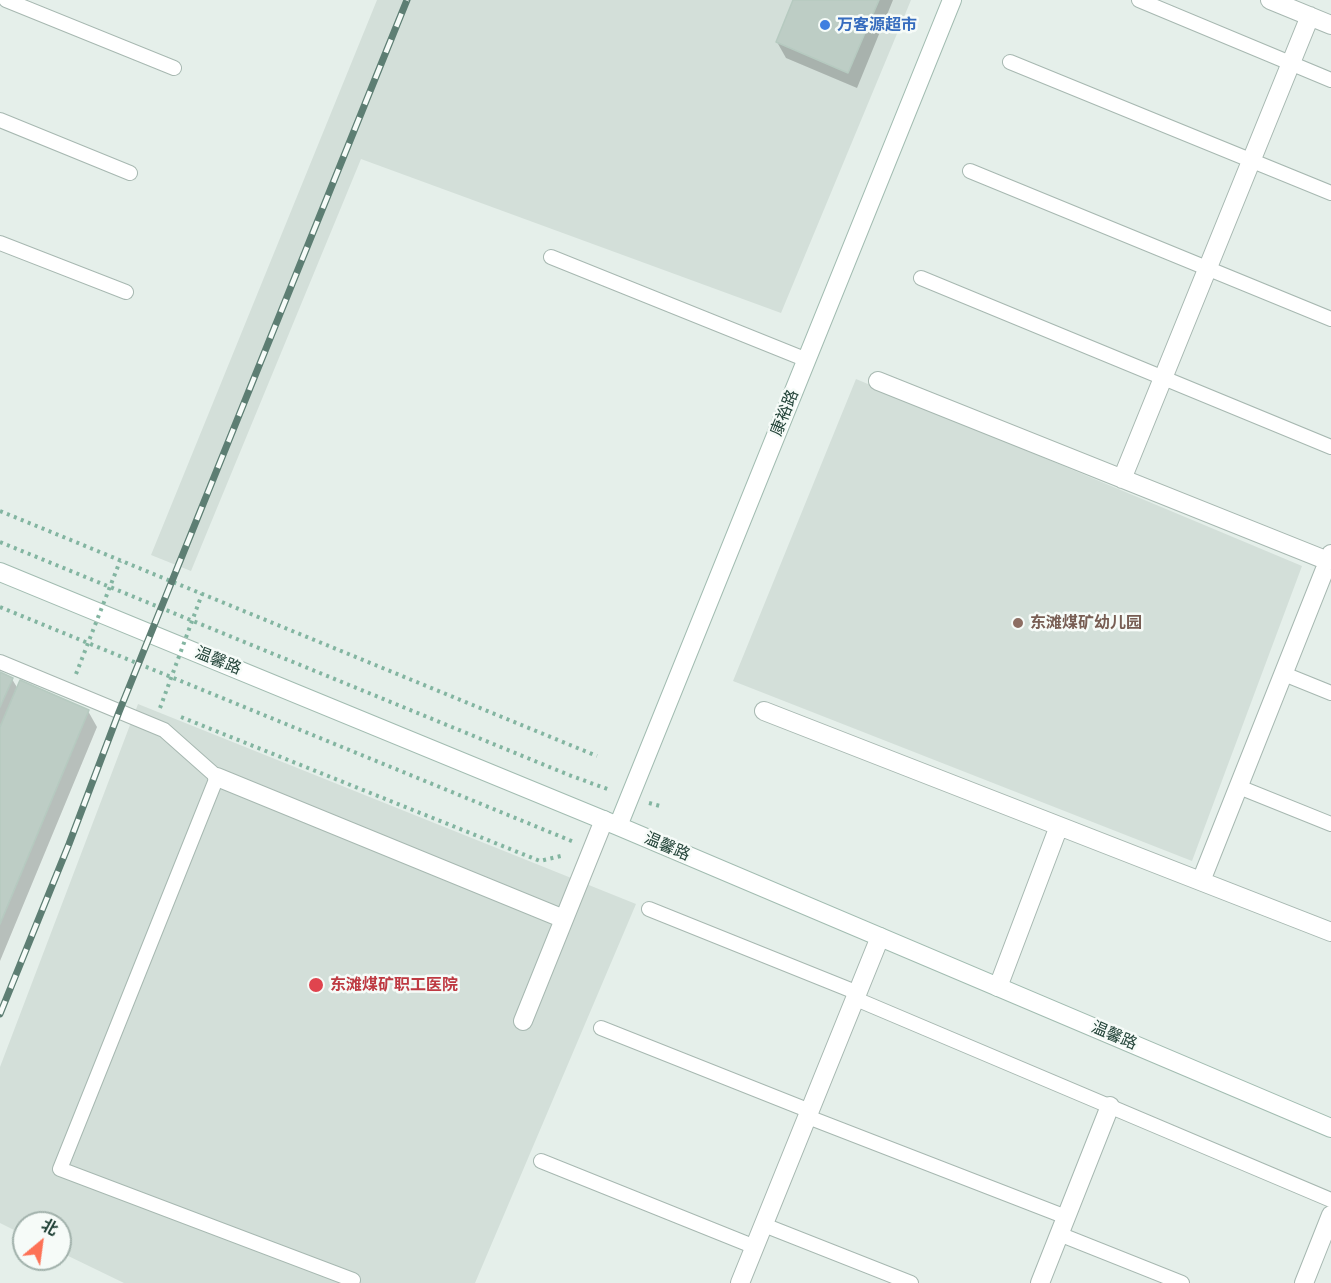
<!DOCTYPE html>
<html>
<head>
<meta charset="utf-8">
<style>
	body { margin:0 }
	#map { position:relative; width:1331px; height:1283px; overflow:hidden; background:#e5efea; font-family:"Noto Sans","Noto Sans SC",sans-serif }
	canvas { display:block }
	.north { position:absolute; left:12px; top:1211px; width:60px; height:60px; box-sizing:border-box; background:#f6fbf8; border:2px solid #a1b1ab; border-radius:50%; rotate:29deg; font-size:16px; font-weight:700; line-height:24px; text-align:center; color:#224338 }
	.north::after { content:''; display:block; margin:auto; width:21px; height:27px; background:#fd7155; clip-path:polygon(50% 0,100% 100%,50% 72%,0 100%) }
</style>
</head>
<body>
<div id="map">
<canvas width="1331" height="1283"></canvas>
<div class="north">北</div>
</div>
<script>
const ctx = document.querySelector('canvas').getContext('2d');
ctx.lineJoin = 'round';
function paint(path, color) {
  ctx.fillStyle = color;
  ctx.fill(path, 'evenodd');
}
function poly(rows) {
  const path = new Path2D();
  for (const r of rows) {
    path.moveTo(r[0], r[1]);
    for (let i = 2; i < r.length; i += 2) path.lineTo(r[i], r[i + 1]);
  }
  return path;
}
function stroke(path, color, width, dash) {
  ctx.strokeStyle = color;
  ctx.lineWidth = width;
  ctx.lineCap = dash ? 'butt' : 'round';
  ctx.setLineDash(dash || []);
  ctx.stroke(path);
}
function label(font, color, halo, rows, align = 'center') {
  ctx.font = font + ' "Noto Sans","Noto Sans SC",sans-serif';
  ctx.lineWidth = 5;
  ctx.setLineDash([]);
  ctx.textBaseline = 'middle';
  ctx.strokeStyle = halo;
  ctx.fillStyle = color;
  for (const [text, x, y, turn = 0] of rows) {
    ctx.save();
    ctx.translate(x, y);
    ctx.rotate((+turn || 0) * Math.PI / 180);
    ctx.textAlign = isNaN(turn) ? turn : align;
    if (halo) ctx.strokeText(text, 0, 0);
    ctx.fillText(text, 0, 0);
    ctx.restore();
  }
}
paint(poly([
	[377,0,793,0,776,42,848,73,879,0,911,0,781,313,361,159,191,571,151,555],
	[856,379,1302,566,1192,861,733,681],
	[138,704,636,904,475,1283,124,1283,60,1252,60,1223,24,1223,24,1235,0,1223,0,1067]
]), '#d3dfd9');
paint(poly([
	[794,0,893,0,857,88,786,58,777,42],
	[0,674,12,679,18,689,88,711,97,727,0,961]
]), '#0003');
const building = poly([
	[793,0,879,0,848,73,776,42,793,0],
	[0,672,13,678,0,707,0,672],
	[20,680,89,710,0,924,0,727,20,680]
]);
paint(building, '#bdcdc5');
stroke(building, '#b6cac0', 1.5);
const lane = poly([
	[6,0,174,68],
	[1139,0,1331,80],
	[1010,62,1331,193],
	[0,120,130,173],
	[970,171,1331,319],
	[0,243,126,292],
	[551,257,807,360],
	[921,278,1331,447],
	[0,662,164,730,217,777,60,1169,353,1280],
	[1284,674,1331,693],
	[1239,787,1331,824],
	[649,909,858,993],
	[856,999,1331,1200],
	[601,1028,810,1111],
	[808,1117,1066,1217],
	[541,1161,755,1247],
	[764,1225,911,1283],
	[1059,1234,1182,1283]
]);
const street = poly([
	[1270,0,1331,25],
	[878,381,1328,561],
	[1122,479,1310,16],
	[764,711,1331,932],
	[217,777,564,919],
	[1201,881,1331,554],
	[998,987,1059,826],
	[523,1021,604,820],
	[740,1283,880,937],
	[1040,1283,1110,1106],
	[1304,1283,1331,1215]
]);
const secondary = poly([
	[0,572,618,826,1331,1128],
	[618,826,952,0]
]);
stroke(lane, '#a7b8b1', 16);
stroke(street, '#a7b8b1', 20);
stroke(secondary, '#a2bcb1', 20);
stroke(poly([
	[0,511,597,756],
	[0,542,569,775,610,790],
	[0,607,574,842],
	[181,717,540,861,565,855],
	[649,803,660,806]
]), '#83b5a1', 4, [3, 4.5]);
stroke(lane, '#fff', 14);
stroke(street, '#fff', 18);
stroke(secondary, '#fff', 18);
const rail = poly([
	[0,1014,69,844,119,712,407,0]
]);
stroke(rail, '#5d7e73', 7);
stroke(rail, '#f6fbf8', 4.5, [14]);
stroke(poly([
	[76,674,120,561],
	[160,708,202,594]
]), '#83b5a1', 4, [3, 4.5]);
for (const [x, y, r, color] of [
	[825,25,6,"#3f7fe0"],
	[1018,623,6,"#8d6e63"],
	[316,985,8,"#e0444e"]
]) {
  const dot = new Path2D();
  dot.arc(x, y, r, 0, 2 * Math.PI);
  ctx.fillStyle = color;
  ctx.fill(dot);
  stroke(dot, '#f6fbf8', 2);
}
label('bold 16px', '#366cbe', '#f6fbf8', [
	["万客源超市",837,25]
], 'left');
label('16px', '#224338', '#f6fbf8', [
	["康裕路",785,413,-68],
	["温馨路",218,661,22],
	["温馨路",667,847,23],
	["温馨路",1114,1036,23]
]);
label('bold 16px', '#785e54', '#f6fbf8', [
	["东滩煤矿幼儿园",1030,623]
], 'left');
label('bold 16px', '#be3a42', '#f6fbf8', [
	["东滩煤矿职工医院",330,985]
], 'left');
</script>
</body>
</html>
